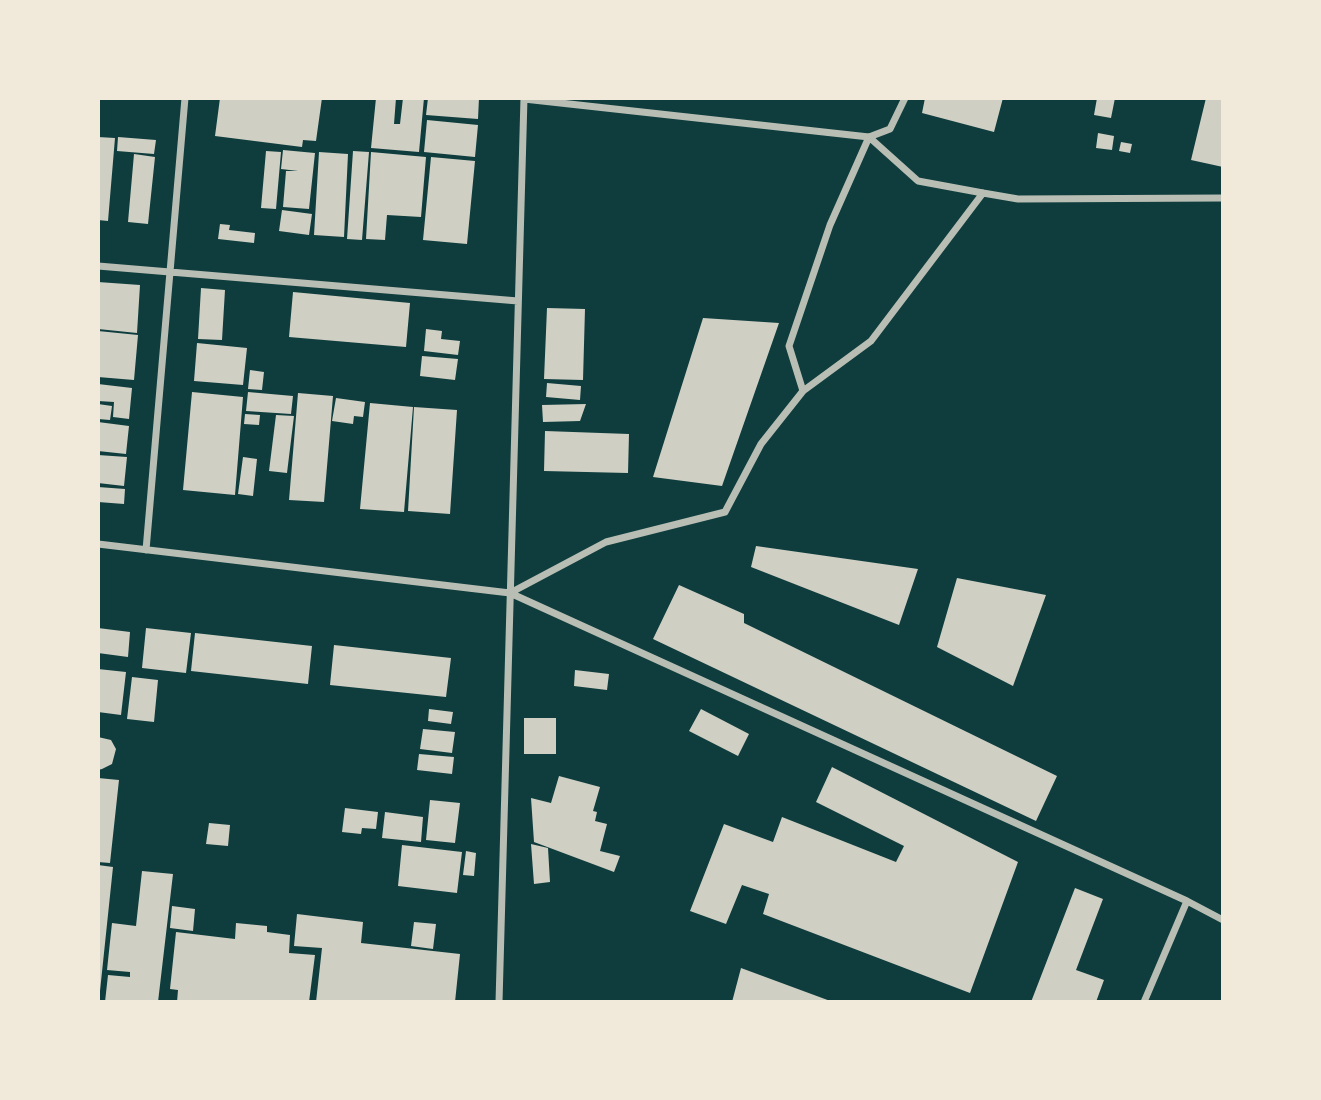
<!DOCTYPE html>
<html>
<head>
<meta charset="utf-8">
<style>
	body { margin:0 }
	#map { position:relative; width:1321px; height:1100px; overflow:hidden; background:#0f3d3e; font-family:Karla,sans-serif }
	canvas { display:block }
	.frame { position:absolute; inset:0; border:100px solid #f1e9da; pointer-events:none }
</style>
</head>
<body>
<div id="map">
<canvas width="1321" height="1100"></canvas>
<div class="frame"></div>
</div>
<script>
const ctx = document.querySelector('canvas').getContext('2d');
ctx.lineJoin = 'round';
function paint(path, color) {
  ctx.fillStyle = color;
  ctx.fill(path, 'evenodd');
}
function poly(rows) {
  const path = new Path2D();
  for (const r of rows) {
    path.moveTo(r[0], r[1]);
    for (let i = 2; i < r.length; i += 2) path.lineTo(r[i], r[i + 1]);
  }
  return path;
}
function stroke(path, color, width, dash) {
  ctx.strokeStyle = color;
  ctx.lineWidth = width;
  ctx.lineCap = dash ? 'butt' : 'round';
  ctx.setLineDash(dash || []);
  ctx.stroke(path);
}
paint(poly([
	[220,98,322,98,316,141,303,140,302,147,215,136],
	[376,98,396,98,394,124,400,124,403,98,424,98,419,152,371,148],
	[428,98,479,98,478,119,426,115],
	[925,98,1003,98,994,132,922,113],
	[1097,98,1115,98,1111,118,1094,115],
	[1206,98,1223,98,1223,167,1191,160],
	[427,120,478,125,475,157,424,152],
	[1098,133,1114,136,1112,150,1096,148],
	[98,137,115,138,108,221,98,220],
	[118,137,156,140,154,154,117,151],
	[1121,142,1132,144,1130,153,1119,151],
	[283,150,315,153,309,209,283,207,286,171,298,171,281,169],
	[266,151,281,152,276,209,261,208],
	[353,151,369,152,362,240,347,239],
	[319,152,348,154,344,237,314,235],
	[371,152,426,157,421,217,387,215,385,240,366,239],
	[134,154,155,157,148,224,128,222],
	[431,157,475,161,467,244,423,240],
	[282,210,312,214,309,235,279,231],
	[220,224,230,225,229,230,255,233,254,243,218,239],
	[98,282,140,285,137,333,98,329],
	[201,288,225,290,222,340,198,339],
	[293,292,410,303,406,347,289,337],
	[547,308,585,309,583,380,544,379],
	[703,318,779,323,722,486,653,477],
	[426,329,442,331,441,339,460,341,458,355,424,351],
	[98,331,138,335,134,380,98,377],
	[197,343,247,348,243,385,194,381],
	[422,356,458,359,455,380,420,376],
	[250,370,264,372,262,390,248,389],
	[547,383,581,386,580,400,546,397],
	[98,384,132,388,129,419,113,417,114,402,98,401],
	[192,392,243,397,235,495,183,490],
	[248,392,293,396,291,414,246,411],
	[298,393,333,396,324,502,289,500],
	[336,398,365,402,363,417,354,416,353,424,332,421],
	[370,403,413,407,404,512,360,509],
	[98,404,112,406,110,420,98,419],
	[586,404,580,421,543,422,542,405],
	[414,407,457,410,450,514,408,511],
	[245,414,260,415,259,425,244,424],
	[276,415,294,416,287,473,269,471],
	[98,422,129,426,126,454,98,451],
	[545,431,629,434,628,473,544,471],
	[98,455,127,457,124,486,98,483],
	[243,457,257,459,253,496,238,494],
	[98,487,125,489,124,504,98,502],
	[756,546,918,569,899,625,751,567],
	[957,578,1046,595,1013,686,937,647],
	[679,585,744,614,744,623,1057,776,1036,821,653,639],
	[98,628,130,632,128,657,98,653],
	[146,628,191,633,186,673,142,668],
	[195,633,312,646,308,684,191,671],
	[334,645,451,658,446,697,330,685],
	[98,669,126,672,121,715,98,712],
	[575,670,609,674,607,690,574,686],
	[132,677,158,680,154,722,127,719],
	[429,709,453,712,451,724,428,721],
	[701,709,749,734,738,756,689,731],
	[524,718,556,718,556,754,524,754],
	[423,729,455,732,452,753,420,749],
	[98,737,111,740,116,749,112,764,102,769,98,770],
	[419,754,454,757,452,774,417,770],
	[832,767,1018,862,970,993,763,914,769,894,742,885,726,924,690,911,724,824,773,842,782,817,896,862,904,846,816,802],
	[559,776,600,787,593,811,597,812,595,821,607,824,600,851,620,856,614,872,534,842,531,798,551,803],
	[98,778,119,780,110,863,98,862],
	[430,800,460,803,455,843,426,840],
	[345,808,378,812,376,829,362,828,361,834,342,832],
	[385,812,423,817,421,842,382,838],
	[209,823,230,825,228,846,206,844],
	[531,844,548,848,550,882,534,884],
	[402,845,462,852,457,893,398,886],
	[466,851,476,853,474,876,463,875],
	[98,865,113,867,100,991,98,991],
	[142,871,173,874,158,1002,105,1002,108,975,130,977,130,972,107,970,112,923,136,926],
	[1075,888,1103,899,1076,970,1104,980,1096,1002,1031,1002],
	[172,906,195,909,193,931,170,928],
	[297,914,363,922,361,943,460,954,455,1002,316,1002,322,948,294,946],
	[414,922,436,924,433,949,411,946],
	[236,923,267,926,267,932,290,935,289,953,315,955,309,1002,177,1002,178,990,170,989,176,932,235,939],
	[741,968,833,1002,732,1002]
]), '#cfcfc3');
stroke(poly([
	[524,99,869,137,890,129,905,98],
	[98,266,518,301],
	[803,391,789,346,830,225,869,137,918,181,983,193,1018,199,1223,198],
	[98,544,510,593,1187,901,1223,920],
	[146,550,185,98],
	[510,593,606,542,725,512,761,444,803,391,871,341,983,193],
	[499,1002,524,98],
	[1144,1002,1187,901]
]), '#b8beb3', 7);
</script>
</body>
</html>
